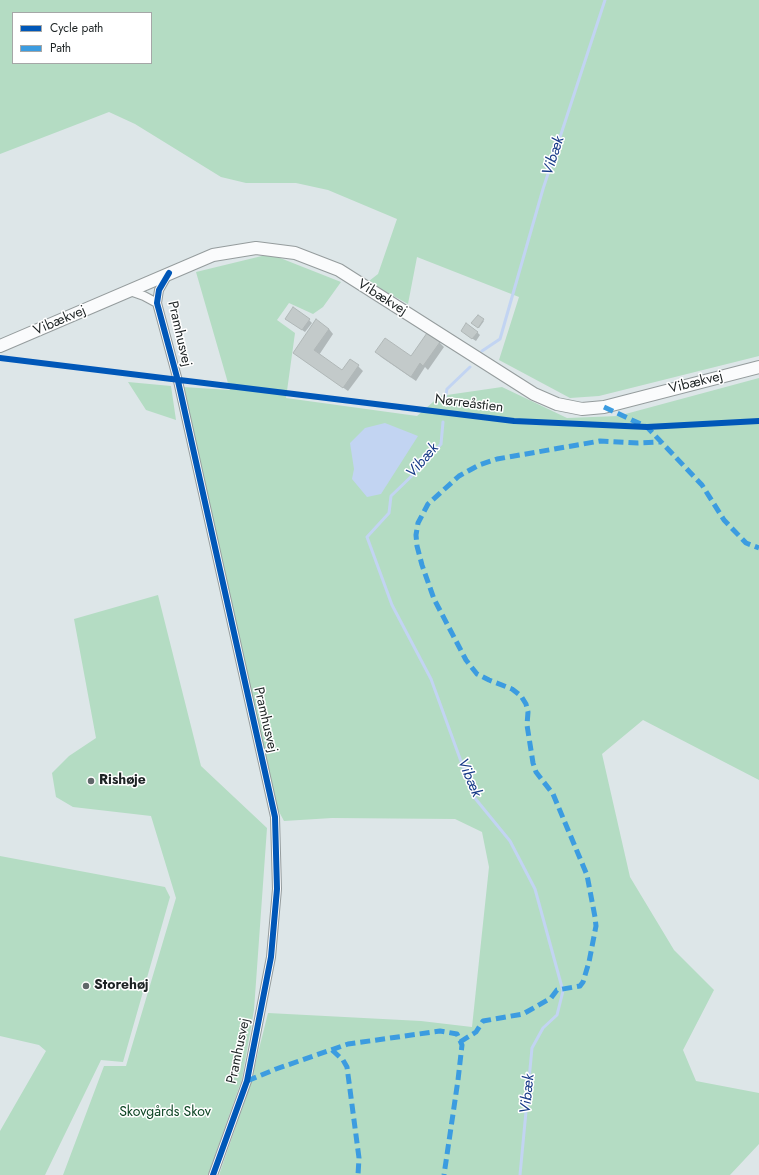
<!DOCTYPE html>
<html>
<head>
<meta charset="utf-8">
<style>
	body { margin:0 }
	#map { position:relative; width:759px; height:1175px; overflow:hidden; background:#dde6e8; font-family:Jost,sans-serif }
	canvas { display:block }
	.legend { position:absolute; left:12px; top:12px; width:140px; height:52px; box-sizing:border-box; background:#fff; border:1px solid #a5a7a7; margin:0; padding:5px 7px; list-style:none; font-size:12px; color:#1d2324 }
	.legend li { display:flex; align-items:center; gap:8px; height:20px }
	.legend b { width:20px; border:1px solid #a5a7a7 }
</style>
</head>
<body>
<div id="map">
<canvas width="759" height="1175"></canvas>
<ul class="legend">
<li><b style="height:5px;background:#0057b8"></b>Cycle path</li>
<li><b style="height:5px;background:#3c9ce0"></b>Path</li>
</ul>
</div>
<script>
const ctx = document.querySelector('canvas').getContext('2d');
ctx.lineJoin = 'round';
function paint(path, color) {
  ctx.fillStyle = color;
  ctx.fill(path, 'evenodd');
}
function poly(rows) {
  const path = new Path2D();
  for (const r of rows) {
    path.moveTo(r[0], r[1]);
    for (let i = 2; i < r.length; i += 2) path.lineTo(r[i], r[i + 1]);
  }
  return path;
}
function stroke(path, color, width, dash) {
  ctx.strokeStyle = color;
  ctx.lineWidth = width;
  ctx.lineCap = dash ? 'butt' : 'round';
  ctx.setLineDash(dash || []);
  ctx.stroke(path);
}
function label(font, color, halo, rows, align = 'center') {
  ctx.font = font + ' Jost,sans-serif';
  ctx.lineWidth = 3;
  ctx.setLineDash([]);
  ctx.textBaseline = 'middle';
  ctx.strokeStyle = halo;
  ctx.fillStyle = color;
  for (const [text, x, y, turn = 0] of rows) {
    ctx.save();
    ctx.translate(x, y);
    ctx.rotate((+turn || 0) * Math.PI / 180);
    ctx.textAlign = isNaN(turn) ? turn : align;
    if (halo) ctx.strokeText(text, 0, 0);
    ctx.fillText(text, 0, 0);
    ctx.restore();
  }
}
paint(poly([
	[0,0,759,0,759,356,599,396,570,398,499,360,519,297,417,257,408,304,381,289,369,281,378,274,397,219,328,190,296,183,246,183,221,177,135,124,109,112,0,154],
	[13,13,151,13,151,63,13,63],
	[270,254,341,282,323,307,313,314,289,303,277,320,295,333,286,398,417,416,440,396,502,387,567,418,618,416,759,378,759,780,643,720,602,754,630,877,674,950,714,990,683,1050,696,1081,759,1093,759,1144,730,1175,219,1175,249,1089,268,1013,421,1021,472,1027,489,867,482,832,455,819,332,818,284,821,276,806,183,387,230,390,196,272],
	[128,382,171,386,176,420,146,410],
	[158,595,201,766,267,828,254,1010,242,1079,208,1175,63,1175,104,1066,126,1066,176,898,151,816,73,807,56,797,52,773,69,756,96,738,74,619],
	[0,856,165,887,170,897,123,1062,101,1060,45,1175,0,1175,0,1131,46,1051,39,1045,0,1036]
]), '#b4dcc3');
paint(poly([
	[385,423,418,436,381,494,367,497,352,479,354,469,350,443,365,428]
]), '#c2d4f2');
paint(poly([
	[478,316,484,321,479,328,473,323],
	[309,320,312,323,305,332,289,321],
	[329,329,333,334,319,355,342,371,358,366,363,371,348,391,299,357,294,353],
	[477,332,480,335,476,341,465,334],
	[439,342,444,347,428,370,425,367,416,381,381,357,377,352,411,357]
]), '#0003');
stroke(poly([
	[482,351,500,339,543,189,605,0],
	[445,399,447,389,470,367],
	[443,422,441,444,420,468,391,496,389,513,367,537,392,605,431,679,474,797,510,841,535,889,563,991,557,1015,543,1028,532,1048,520,1175]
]), '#c2d4f2', 3);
const building = poly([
	[293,307,310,319,302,330,285,319,293,307],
	[478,315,484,319,478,328,471,323,478,315],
	[316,319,329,329,314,350,342,370,350,359,359,365,343,388,293,353,316,319],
	[466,323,478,332,472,339,461,331,466,323],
	[427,333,440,342,423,366,420,363,411,377,375,352,385,338,411,356,427,333]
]);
paint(building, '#c3caca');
stroke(building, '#b0b7b7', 1);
const street = poly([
	[168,274,159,290,157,303,178,381,275,817,277,889,271,957,247,1081,213,1175],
	[130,291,144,296,157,303]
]);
const secondary = poly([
	[0,346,213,255,256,248,295,253,339,270,534,394,557,404,582,409,604,407,759,367]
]);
stroke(street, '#959c9d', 10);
stroke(secondary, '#959c9d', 14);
stroke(street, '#fafbfc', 8);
stroke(secondary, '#fafbfc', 12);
stroke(poly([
	[604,407,647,427,702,485,724,520,746,543,759,548],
	[460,1042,476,1032,483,1021,523,1014,551,998,557,990,580,986,583,982,589,962,596,926,595,917,587,875,553,794,536,772,533,763,527,725,528,712,526,704,521,696,512,689,489,680,477,674,466,660,434,599,422,565,417,546,416,535,418,523,428,504,459,476,479,465,497,459,600,441,638,443,661,442],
	[332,1050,343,1060,347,1067,359,1158,358,1175],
	[247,1081,276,1069,348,1044,440,1031,457,1034,462,1045,458,1080,444,1175]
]), '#3c9ce0', 5, [10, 5]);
stroke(poly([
	[169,273,159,290,157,303,178,381,275,817,277,889,271,957,247,1081,213,1175],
	[0,358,514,421,647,427,759,421]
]), '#0057b8', 6);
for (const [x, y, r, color] of [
	[91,781,4,"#606769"],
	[86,986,4,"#606769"]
]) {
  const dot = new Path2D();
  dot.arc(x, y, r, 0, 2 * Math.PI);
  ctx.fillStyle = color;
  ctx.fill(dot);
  stroke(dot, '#fff', 1.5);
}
label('14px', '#1d2324', '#fff', [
	["Vibækvej",382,298,32],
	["Vibækvej",60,321,-23],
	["Pramhusvej",179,334,77],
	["Vibækvej",696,383,-14],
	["Nørreåstien",469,404,7],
	["Pramhusvej",265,720,77],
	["Pramhusvej",239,1051,-78]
]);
label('bold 14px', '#1d2324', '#fff', [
	["Rishøje",99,781],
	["Storehøj",94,986]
], 'left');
label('14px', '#0d4524', '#fff', [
	["Skovgårds Skov",165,1113]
]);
label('italic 15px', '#183b88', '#fff', [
	["Vibæk",554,156,-72],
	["Vibæk",423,461,-49],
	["Vibæk",469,778,67],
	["Vibæk",528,1094,-84]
]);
</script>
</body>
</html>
